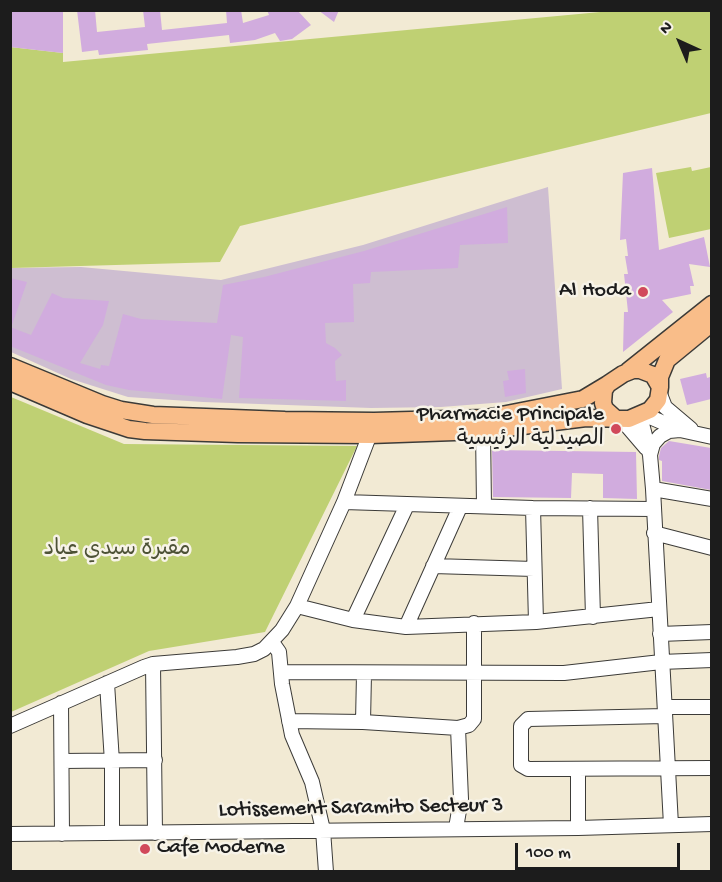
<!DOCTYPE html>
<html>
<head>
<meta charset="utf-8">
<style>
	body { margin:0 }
	#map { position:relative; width:722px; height:882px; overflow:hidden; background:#f2ead4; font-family:"Gochi Hand",sans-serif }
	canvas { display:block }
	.frame { position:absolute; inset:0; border:12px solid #1c1c1c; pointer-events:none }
	.north { position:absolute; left:650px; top:12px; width:60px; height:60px; -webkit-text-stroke:4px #f7f3e8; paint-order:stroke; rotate:316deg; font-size:16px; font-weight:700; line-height:24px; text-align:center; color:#1c1c1c }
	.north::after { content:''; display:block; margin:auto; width:21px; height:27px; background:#1c1c1c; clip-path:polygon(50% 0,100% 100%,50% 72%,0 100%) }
	.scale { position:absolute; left:515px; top:843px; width:165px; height:27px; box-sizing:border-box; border:3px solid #1c1c1c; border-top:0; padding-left:8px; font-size:18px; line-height:21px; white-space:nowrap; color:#1c1c1c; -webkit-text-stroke:4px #f7f3e8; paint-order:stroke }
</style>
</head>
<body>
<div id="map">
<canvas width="722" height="882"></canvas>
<div class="frame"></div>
<div class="north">N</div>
<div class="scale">100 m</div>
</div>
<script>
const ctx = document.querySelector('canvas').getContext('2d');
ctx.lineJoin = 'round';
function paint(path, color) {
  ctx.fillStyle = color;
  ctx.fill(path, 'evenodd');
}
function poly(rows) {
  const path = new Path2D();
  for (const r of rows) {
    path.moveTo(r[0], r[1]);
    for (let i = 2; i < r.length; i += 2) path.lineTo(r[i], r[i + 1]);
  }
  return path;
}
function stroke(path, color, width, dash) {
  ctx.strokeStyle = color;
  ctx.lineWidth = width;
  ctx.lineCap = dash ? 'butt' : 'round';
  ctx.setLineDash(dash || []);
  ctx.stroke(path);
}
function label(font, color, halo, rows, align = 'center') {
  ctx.font = font + ' "Gochi Hand","Playpen Sans Arabic",sans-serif';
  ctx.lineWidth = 5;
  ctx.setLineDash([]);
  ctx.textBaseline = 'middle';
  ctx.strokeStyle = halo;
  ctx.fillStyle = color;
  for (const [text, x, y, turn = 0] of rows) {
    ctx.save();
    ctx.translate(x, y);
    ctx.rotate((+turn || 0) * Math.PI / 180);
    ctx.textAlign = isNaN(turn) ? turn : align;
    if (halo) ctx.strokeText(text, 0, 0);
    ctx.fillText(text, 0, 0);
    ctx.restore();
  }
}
paint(poly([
	[548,187,562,389,506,402,441,407,371,408,203,402,128,397,71,379,11,352,10,268,81,267,221,280,363,245]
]), '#cebed1');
paint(poly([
	[611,11,711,11,711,113,240,226,220,262,11,268,10,47,63,53,63,62],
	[691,167,692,171,711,167,711,229,669,238,656,173],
	[11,397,124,444,357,446,265,632,149,651,11,712]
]), '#bfd073');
paint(poly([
	[10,10,63,10,63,53,10,47],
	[77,10,95,10,97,32,145,27,143,10,160,10,162,30,227,23,226,10,241,10,243,23,269,15,267,10,297,10,311,25,292,39,280,41,275,33,255,40,230,43,229,35,147,44,148,50,99,55,98,50,82,52],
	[318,10,339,10,334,22],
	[652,168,659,250,704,237,710,267,689,264,694,286,690,286,691,294,662,300,673,312,623,352,624,312,628,312,624,274,628,274,625,256,628,256,626,239,620,240,623,173],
	[507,207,508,243,460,245,458,268,371,272,370,283,353,284,354,322,325,323,326,343,335,348,342,355,335,361,336,381,346,380,346,401,239,398,243,337,231,335,222,399,129,390,106,385,10,346,10,327,31,335,52,293,63,298,109,301,103,325,80,363,100,369,101,365,109,366,123,314,141,319,217,323,223,285,264,277,364,251],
	[10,278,27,282,12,325,10,325],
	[525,369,526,393,505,397,503,381,509,380,507,371],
	[706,373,707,378,710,377,711,383,711,399,687,405,680,379],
	[669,441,711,448,711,490,662,481,662,461,659,460,659,456,661,448],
	[492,450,636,452,637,499,603,498,603,474,572,473,571,498,493,497]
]), '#d1acde');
const minor = poly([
	[660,394,665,407,691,429],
	[643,414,680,430,712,437],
	[640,416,650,455,653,489,671,825],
	[622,420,646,448],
	[483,431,484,506],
	[650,455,653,444,660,436,669,431,680,430],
	[653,489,712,499],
	[344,502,373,426],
	[407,505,353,620,406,627,536,622,659,609],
	[533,508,536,622],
	[590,508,593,617],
	[654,533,712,548],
	[433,566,534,569],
	[297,606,353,620],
	[406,627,460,507],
	[660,634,712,632],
	[272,642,279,652,282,684,292,735,312,782,323,830,326,872],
	[153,664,155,833],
	[281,672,564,673,661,662,712,660],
	[107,683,112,762,112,833],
	[61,703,62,834],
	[665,707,712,707],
	[665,716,528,719,521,726,521,765,528,769,712,768],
	[289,721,363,722,458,728,469,725,474,719,474,623],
	[363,722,364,674],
	[10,726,144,667,153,664,237,657,254,654,264,649,282,630,297,606,344,502,533,508,654,509],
	[63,761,155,760],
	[578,769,578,828],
	[456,828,461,799,458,728],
	[10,834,578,828,712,824]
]);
const major = poly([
	[10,366,102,404,121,410,153,415,285,420,374,421,486,418,583,399,608,384],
	[628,371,712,304],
	[10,382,87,415,129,429,145,431,238,434,370,435,483,431,586,418,629,419,650,410,658,400,660,387,653,375,640,370,633,370,623,374,608,384,604,390,603,403,605,409,615,418],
	[660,387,660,377,667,360,712,323]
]);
stroke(minor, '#3c3b38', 16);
stroke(major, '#3c3b38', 19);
stroke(minor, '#fff', 14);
stroke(major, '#f9bd89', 16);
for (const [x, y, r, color] of [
	[643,292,6,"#d1495b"],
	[616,429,6,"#d1495b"],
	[145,849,6,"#d1495b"]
]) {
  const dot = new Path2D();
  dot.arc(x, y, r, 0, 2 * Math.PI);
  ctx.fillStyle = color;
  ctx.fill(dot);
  stroke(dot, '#f7f3e8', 2);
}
label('22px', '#1c1c1c', '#f7f3e8', [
	["Al Hoda",631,292],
	["Pharmacie Principale",604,416],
	["الصيدلية الرئيسية",604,441],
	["Cafe Moderne",157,849,"left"]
], 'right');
label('22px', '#4d5236', '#f7f3e8', [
	["مقبرة سيدي عياد",117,551]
]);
label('22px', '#1c1c1c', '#f7f3e8', [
	["Lotissement Saramito Secteur 3",361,809,-1]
]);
</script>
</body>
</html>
